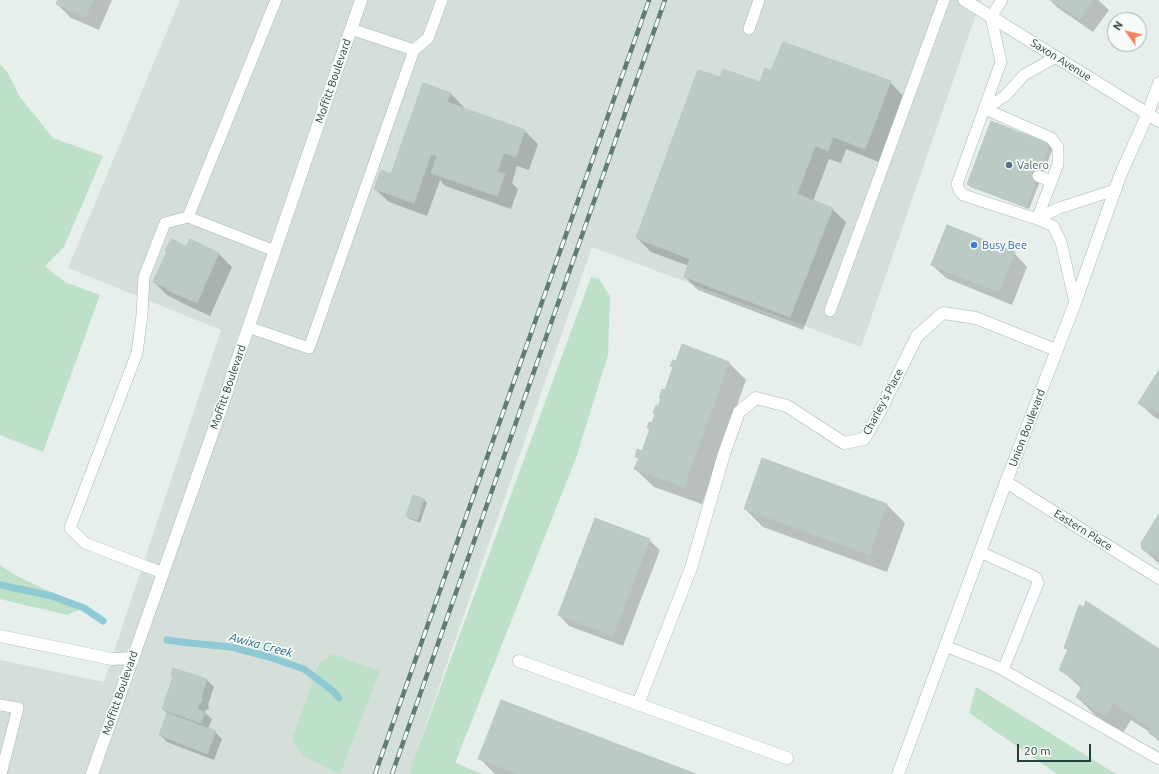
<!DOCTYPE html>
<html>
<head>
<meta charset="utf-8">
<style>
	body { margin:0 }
	#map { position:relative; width:1159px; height:774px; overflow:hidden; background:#e6efeb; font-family:Ubuntu,sans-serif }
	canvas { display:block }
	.north { position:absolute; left:1107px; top:12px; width:40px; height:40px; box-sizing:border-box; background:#f7fbf9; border:1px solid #a3b1ad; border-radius:50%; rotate:304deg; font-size:11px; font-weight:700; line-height:16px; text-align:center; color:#24423a }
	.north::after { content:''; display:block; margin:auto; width:14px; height:18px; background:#f4845f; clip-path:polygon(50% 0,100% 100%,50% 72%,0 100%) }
	.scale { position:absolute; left:1017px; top:744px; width:74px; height:18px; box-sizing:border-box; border:2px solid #24423a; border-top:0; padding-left:5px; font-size:12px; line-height:14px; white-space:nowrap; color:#24423a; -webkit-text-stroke:3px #f7fbf9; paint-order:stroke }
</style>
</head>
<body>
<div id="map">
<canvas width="1159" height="774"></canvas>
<div class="north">N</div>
<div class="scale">20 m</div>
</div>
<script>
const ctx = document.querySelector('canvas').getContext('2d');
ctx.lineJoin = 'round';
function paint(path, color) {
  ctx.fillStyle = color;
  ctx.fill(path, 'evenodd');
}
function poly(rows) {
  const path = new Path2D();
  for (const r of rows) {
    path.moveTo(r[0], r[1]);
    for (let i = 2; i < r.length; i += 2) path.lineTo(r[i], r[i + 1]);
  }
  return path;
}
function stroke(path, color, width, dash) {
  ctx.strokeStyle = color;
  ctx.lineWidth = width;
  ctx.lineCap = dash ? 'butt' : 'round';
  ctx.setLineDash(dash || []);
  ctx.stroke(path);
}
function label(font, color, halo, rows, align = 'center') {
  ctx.font = font + ' Ubuntu,sans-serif';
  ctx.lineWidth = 3.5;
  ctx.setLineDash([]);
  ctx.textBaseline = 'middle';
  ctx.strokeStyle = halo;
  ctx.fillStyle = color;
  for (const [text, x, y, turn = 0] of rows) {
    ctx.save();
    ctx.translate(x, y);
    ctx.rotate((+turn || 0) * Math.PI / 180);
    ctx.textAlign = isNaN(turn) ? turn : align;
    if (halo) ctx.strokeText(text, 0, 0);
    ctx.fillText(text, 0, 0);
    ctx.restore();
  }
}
paint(poly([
	[180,0,981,0,861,347,592,247,418,747,482,774,0,774,0,660,104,682,221,330,68,268]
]), '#d4dfda');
paint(poly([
	[0,64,8,73,20,97,53,138,103,156,64,247,45,266,65,282,100,295,43,452,0,435],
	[591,277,599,279,610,296,608,355,576,458,455,763,482,774,409,774,418,748],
	[0,565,15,575,84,608,67,615,0,599],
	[333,654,380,671,340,774,303,756,292,739,319,663],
	[976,687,1116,774,1057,774,969,713]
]), '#bfe0c8');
paint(poly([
	[59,0,112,0,99,30,71,18,57,4],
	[1050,0,1098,0,1109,10,1093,32,1058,8],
	[772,72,890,82,903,96,879,162,846,149,841,163,829,159,813,201,832,209,846,222,803,330,698,290,685,277,689,266,651,252,637,238,720,79,760,83],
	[450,93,464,107,463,109,525,131,538,144,529,170,517,166,512,183,518,189,511,209,445,186,440,180,427,216,389,202,375,189,392,175],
	[1050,145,1053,148,1029,209,971,187,968,184],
	[190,241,219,254,232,267,210,316,182,303,179,301,167,295,154,282,168,252,166,250,186,248],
	[1014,253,1027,267,1012,305,946,278,932,265],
	[728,362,746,380,702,504,654,487,635,469,639,459,636,456,643,452,650,430,648,428,653,424,674,368,672,366],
	[1159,372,1159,420,1153,416,1139,403],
	[424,499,427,503,420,523,410,519,407,516],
	[887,505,905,523,887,572,763,527,745,509],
	[1159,516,1159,564,1143,549],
	[649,540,660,550,623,646,569,626,559,615],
	[1065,647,1159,650,1159,742,1151,733,1131,720,1123,733,1095,715,1077,697,1082,689,1060,669,1069,651],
	[174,669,207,680,214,687,208,705,209,707,208,710,206,709,205,713,212,719,208,729,215,732,222,739,214,760,167,742,160,735,168,714,163,709,174,678],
	[480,759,693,774,495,774]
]), '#0003');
stroke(poly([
	[0,585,52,596,84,608,103,621],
	[167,640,190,643,231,647,269,657,304,669,333,691,339,698]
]), '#8ec9d4', 7);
const building = poly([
	[58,0,93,0,86,17,56,4,58,0],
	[1051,0,1093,0,1080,19,1051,0],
	[783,42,891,81,865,149,833,137,828,151,815,146,797,194,833,208,790,317,684,277,690,259,636,238,698,70,720,77,723,69,760,82,765,68,771,71,783,42],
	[423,83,451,93,447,102,525,130,516,157,504,153,497,172,505,174,497,196,431,173,437,156,431,154,414,203,374,189,381,170,391,174,423,83],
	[991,121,1050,144,1026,207,967,184,991,121],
	[947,225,1015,252,999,292,931,265,947,225],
	[172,239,186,247,190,239,219,253,197,303,167,290,168,289,153,282,167,251,165,250,172,239],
	[682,344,729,362,684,487,634,469,639,458,635,457,637,449,642,451,650,429,647,428,649,422,652,423,655,414,653,413,656,405,658,406,661,399,659,398,662,389,665,390,673,367,670,366,673,360,676,361,682,344],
	[1159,370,1159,413,1151,408,1150,411,1138,403,1159,370],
	[762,458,887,504,869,555,744,509,762,458],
	[413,495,424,499,417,520,406,516,413,495],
	[1159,514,1159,555,1153,552,1148,553,1142,549,1141,543,1159,514],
	[595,518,650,539,613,636,558,615,595,518],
	[1086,601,1159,649,1159,740,1149,733,1152,728,1113,703,1105,716,1076,697,1083,685,1059,670,1068,649,1064,648,1079,605,1084,607,1086,601],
	[173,668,207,679,201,698,203,699,201,703,199,703,197,709,205,712,201,723,162,709,173,677,171,675,173,668],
	[501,700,696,774,518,774,478,759,501,700],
	[167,713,216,731,207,754,159,735,167,713]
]);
paint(building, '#bbcac4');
stroke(building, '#b8c9c2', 1);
const lane = poly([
	[1002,0,991,17,1001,62,957,184,959,190,963,195,1037,219,1053,226,1061,242,1075,303],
	[351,29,414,50,428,38,442,0],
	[749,29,759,0],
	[985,109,1051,138,1058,147,1058,164,1037,219],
	[985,109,1005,96,1024,75,1056,57],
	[1038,176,1051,181],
	[188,217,276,0],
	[1037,219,1059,208,1115,190],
	[830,311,944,0],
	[248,327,309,348,414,50],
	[980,552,1033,576,1036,578,1038,583,1003,670],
	[163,573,85,543,70,528,137,353,142,315,144,277,165,223,188,217,275,251],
	[945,646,998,667,1159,759],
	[0,705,18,708,1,774]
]);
const street = poly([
	[1006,482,1159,578],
	[0,636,112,659,132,658],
	[519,661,787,758],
	[638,704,691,568,724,454,739,412,756,398,787,406,844,443,864,439,877,417,917,336,943,313,976,318,1056,350],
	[92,774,227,392,234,369,361,0]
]);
const secondary = poly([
	[964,0,1159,121],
	[898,774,1006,482,1075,303,1120,176,1148,113,1159,83]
]);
stroke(lane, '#a8b8b2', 12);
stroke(street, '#a8b8b2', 13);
stroke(secondary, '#a4bbb3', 13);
stroke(lane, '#fff', 11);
stroke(street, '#fff', 12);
stroke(secondary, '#fff', 12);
const rail = poly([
	[375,774,649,0],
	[392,774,665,0]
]);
stroke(rail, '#5f7d75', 4.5);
stroke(rail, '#f7fbf9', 3, [9]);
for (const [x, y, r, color] of [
	[1009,165,4,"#5c6f8a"],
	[974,245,4,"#3f7fe0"]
]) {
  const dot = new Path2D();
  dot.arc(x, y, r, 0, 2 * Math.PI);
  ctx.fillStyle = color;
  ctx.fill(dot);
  stroke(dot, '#f7fbf9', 1.5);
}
label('11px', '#24423a', '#f7fbf9', [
	["Saxon Avenue",1061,60,32],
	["Moffitt Boulevard",333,81,-71],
	["Moffitt Boulevard",228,387,-71],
	["Charley's Place",883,402,-62],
	["Union Boulevard",1027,428,-69],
	["Eastern Place",1083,530,32],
	["Moffitt Boulevard",120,693,-71]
]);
label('11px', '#4e5e75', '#f7fbf9', [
	["Valero",1017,165]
], 'left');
label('11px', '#366cbe', '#f7fbf9', [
	["Busy Bee",982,245]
], 'left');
label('italic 12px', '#1c6f80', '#f7fbf9', [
	["Awixa Creek",261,645,15]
]);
</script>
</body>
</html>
